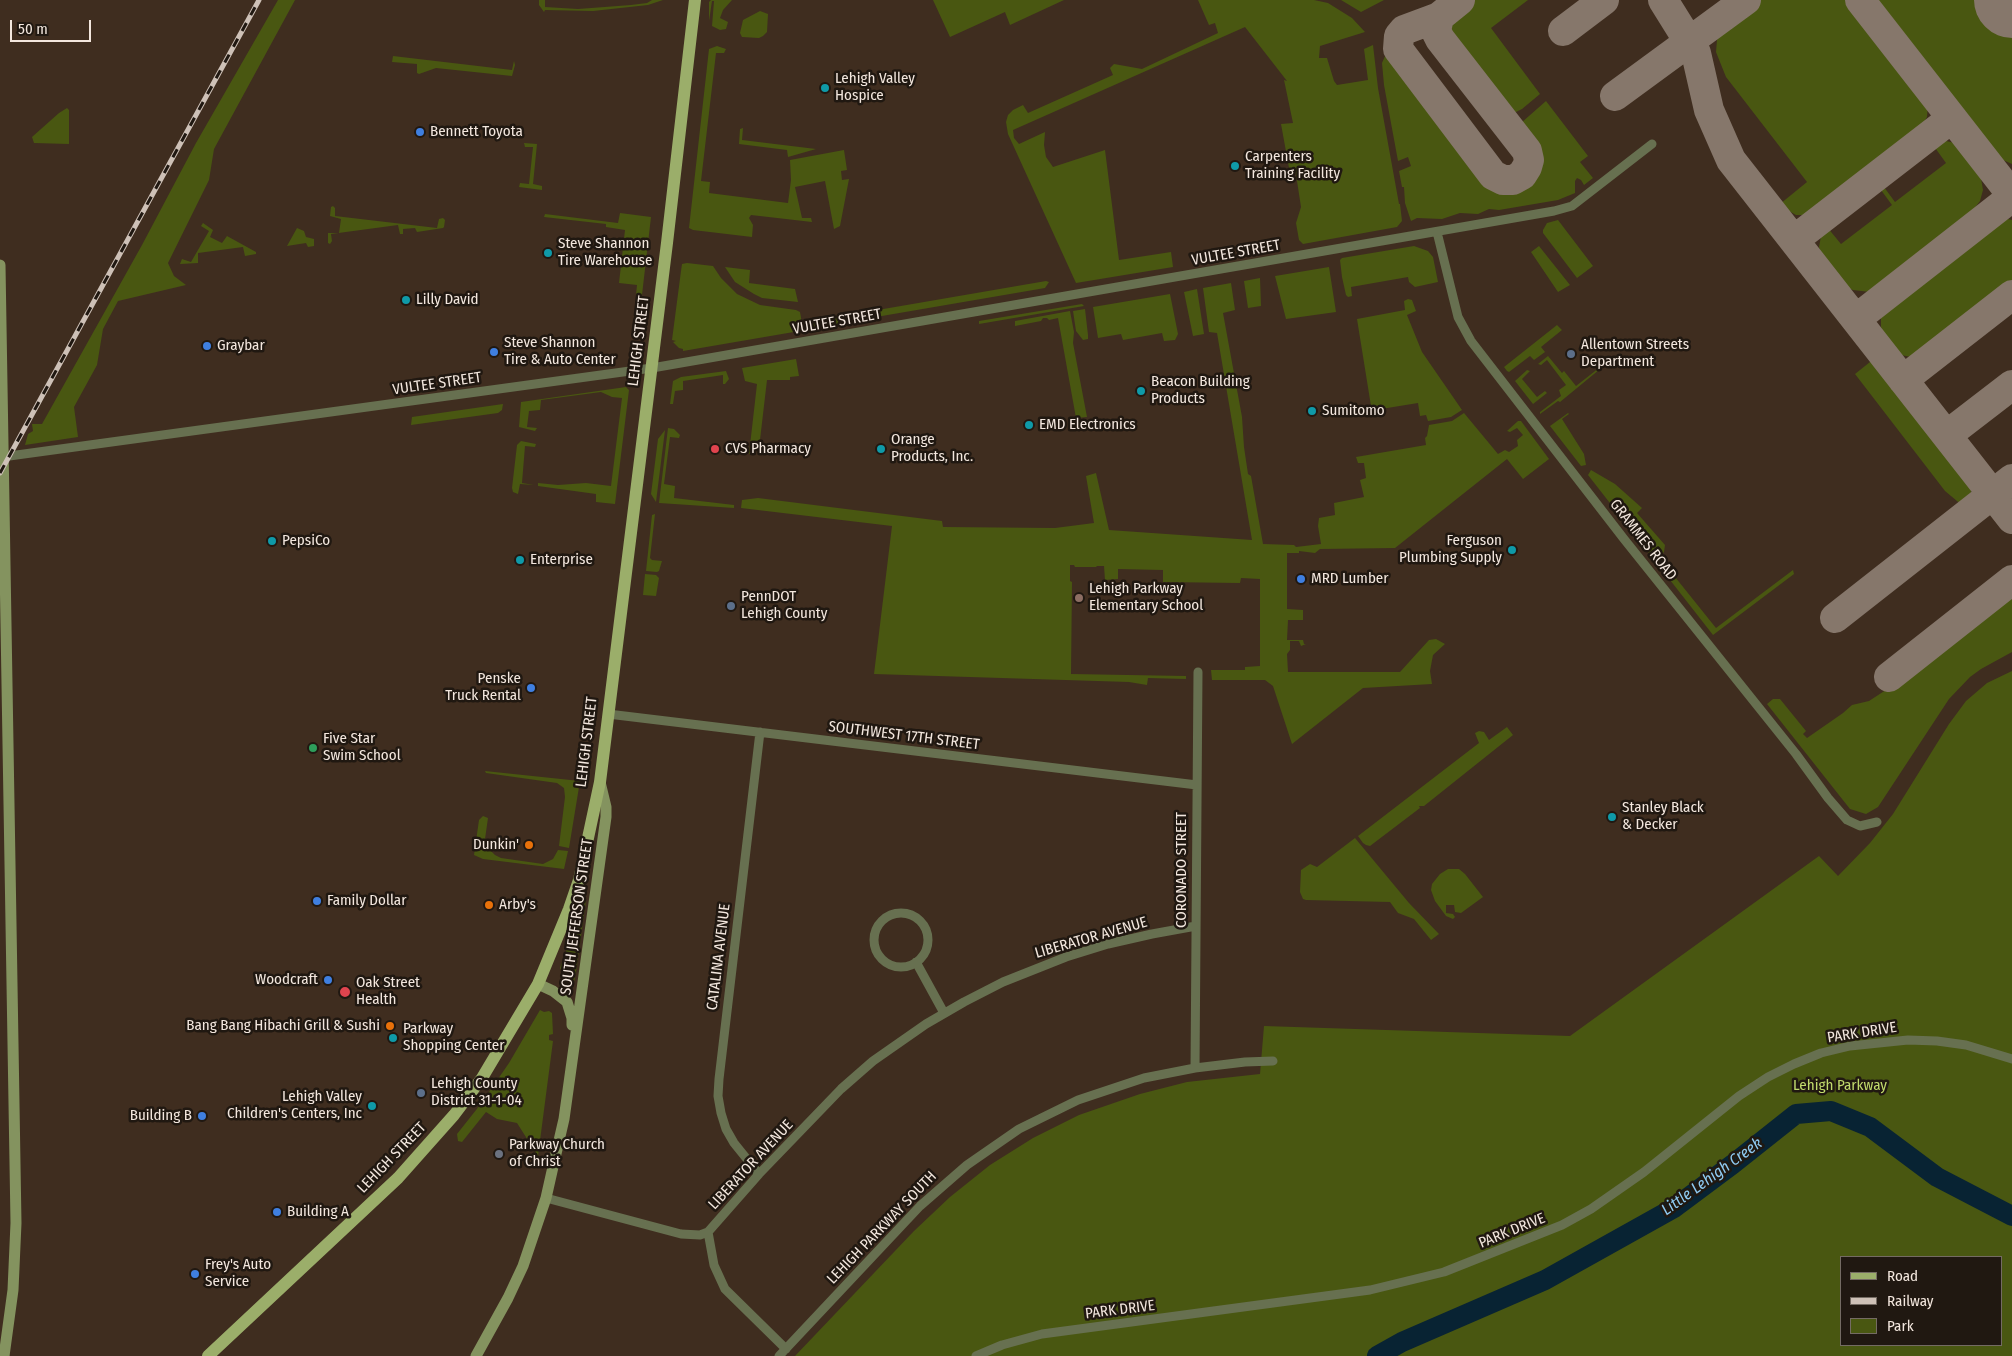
<!DOCTYPE html>
<html>
<head>
<meta charset="utf-8">
<style>
	body { margin:0 }
	#map { position:relative; width:2012px; height:1356px; overflow:hidden; background:#3f2d1f; font-family:"Fira Sans Condensed",sans-serif }
	canvas { display:block }
	.legend { position:absolute; left:1840px; top:1256px; width:162px; height:90px; box-sizing:border-box; background:#201811; border:1px solid #746b63; margin:0; padding:6px 9px; list-style:none; font-size:15px; color:#f3e7de }
	.legend li { display:flex; align-items:center; gap:10px; height:25px }
	.legend b { width:25px; border:1px solid #746b63 }
	.scale { position:absolute; left:10px; top:20px; width:81px; height:22px; box-sizing:border-box; border:2px solid #f3e7de; border-top:0; padding-left:6px; font-size:15px; line-height:18px; white-space:nowrap; color:#f3e7de; -webkit-text-stroke:4px #201811; paint-order:stroke }
</style>
</head>
<body>
<div id="map">
<canvas width="2012" height="1356"></canvas>
<ul class="legend">
<li><b style="height:6px;background:#9bae6a"></b>Road</li>
<li><b style="height:6px;background:#cec1b7"></b>Railway</li>
<li><b style="height:14px;background:#495711"></b>Park</li>
</ul>
<div class="scale">50 m</div>
</div>
<script>
const ctx = document.querySelector('canvas').getContext('2d');
ctx.lineJoin = 'round';
function paint(path, color) {
  ctx.fillStyle = color;
  ctx.fill(path, 'evenodd');
}
function poly(rows) {
  const path = new Path2D();
  for (const r of rows) {
    if (r.length === 3) {
      path.moveTo(r[0] + r[2], r[1]);
      path.arc(r[0], r[1], r[2], 0, 2 * Math.PI);
      continue;
    }
    path.moveTo(r[0], r[1]);
    for (let i = 2; i < r.length; i += 2) path.lineTo(r[i], r[i + 1]);
  }
  return path;
}
function stroke(path, color, width, dash) {
  ctx.strokeStyle = color;
  ctx.lineWidth = width;
  ctx.lineCap = dash ? 'butt' : 'round';
  ctx.setLineDash(dash || []);
  ctx.stroke(path);
}
function label(font, color, halo, rows, align = 'center') {
  ctx.font = font + ' "Fira Sans Condensed",sans-serif';
  ctx.lineWidth = 5;
  ctx.setLineDash([]);
  ctx.textBaseline = 'middle';
  ctx.strokeStyle = halo;
  ctx.fillStyle = color;
  for (const [text, x, y, turn = 0] of rows) {
    ctx.save();
    ctx.translate(x, y);
    ctx.rotate((+turn || 0) * Math.PI / 180);
    ctx.textAlign = isNaN(turn) ? turn : align;
    if (halo) ctx.strokeText(text, 0, 0);
    ctx.fillText(text, 0, 0);
    ctx.restore();
  }
}
paint(poly([
	[278,0,295,0,214,149,209,180,168,263,174,276,186,285,118,301,103,329,97,365,74,407,78,437,25,445,28,434,33,431,32,424,42,424,142,245,196,143],
	[539,0,545,0,545,7,578,9,631,5,647,3,652,0,663,0,648,5,593,11,545,10,544,12,539,5],
	[711,0,732,0,723,10,720,18,728,22,726,29,720,30,712,26,714,1,712,1,709,21,709,2],
	[933,0,1064,0,1010,25,1005,12,950,37],
	[1198,0,1314,0,1328,3,1352,18,1365,32,1320,46,1319,58,1327,58,1334,81,1337,85,1368,80,1364,49,1373,45,1378,88,1399,204,1400,204,1402,221,1397,227,1303,244,1299,240,1296,223,1301,207,1295,168,1289,168,1281,124,1293,123,1284,80,1287,81,1245,27,1013,130,1014,138,1019,144,1045,132,1044,145,1046,157,1053,167,1105,150,1119,260,1171,252,1173,267,1076,283,1008,134,1006,122,1008,115,1013,110,1023,105,1028,113,1113,75,1110,68,1114,64,1142,69,1218,33,1215,23,1209,25],
	[1341,0,1384,0,1361,12],
	[1471,0,1528,0,1491,28,1540,94,1522,109,1506,117,1449,44,1446,30,1448,22,1454,13],
	[1755,0,1849,0,1922,94,1928,103,1927,117,1917,134,1810,215,1796,215,1784,208,1780,204,1807,182,1726,77,1716,52,1717,40,1720,34,1745,7],
	[1872,0,1988,0,2012,31,2012,164,2003,160,1983,142],
	[760,11,768,14,767,32,763,36,759,38,742,37,740,33,743,20],
	[717,46,726,49,724,53,716,53,701,181,710,182,709,193,788,203,791,180,790,160,844,150,847,170,841,171,842,180,849,179,840,226,834,229,825,181,795,187,802,218,811,218,812,222,751,215,749,218,753,225,752,237,693,230,689,228,709,49],
	[1391,51,1495,183,1507,188,1513,187,1543,165,1513,126,1521,123,1546,101,1588,156,1580,162,1593,178,1584,185,1581,180,1577,178,1575,181,1575,193,1558,200,1499,210,1489,209,1478,214,1460,213,1442,219,1417,218,1411,221,1405,203,1404,187,1402,187,1399,171,1411,166,1408,157,1398,161,1384,85,1382,63,1386,54],
	[393,56,512,70,514,61,515,65,512,76,436,68,419,74,417,73,417,64,392,62],
	[67,108,69,110,69,144,34,143,32,137,59,113],
	[743,128,742,140,816,149,788,157,787,150,739,144,740,129],
	[1946,141,1955,143,1970,157,1981,178,1983,190,1980,201,1964,222,1880,287,1870,292,1853,290,1846,287,1821,255,1819,247,1822,231,1827,227,1841,244,1892,205,1878,186,1881,183,1895,202,1946,163,1933,145,1937,142],
	[524,143,537,144,533,184,542,186,542,190,519,187,520,183,529,184,533,147,525,147],
	[333,206,335,208,335,216,437,228,439,219,443,218,445,220,444,227,443,228,417,232,415,228,403,229,403,234,400,234,398,225,331,234,332,241,330,244,328,243,328,233,339,233,341,219,330,216,331,207],
	[620,213,651,217,642,295,636,295,637,285,619,283,625,230,606,227,606,224,544,217,545,214,618,223],
	[2008,219,2012,220,2012,287,1927,353,1911,357,1896,354,1885,337,1881,327,1881,318,1892,300,1992,223],
	[1558,220,1593,266,1577,278,1543,233,1543,230,1547,223],
	[203,223,213,230,210,237,222,243,227,236,256,252,256,254,245,256,243,247,198,253,198,263,180,264,182,259,191,262,209,231,201,226],
	[297,228,304,231,306,237,314,239,314,246,308,247,306,243,287,246],
	[1414,246,1428,251,1433,257,1438,282,1415,287,1409,282,1408,277,1351,287,1352,296,1348,297,1346,295,1342,277,1340,260,1342,258],
	[1539,246,1570,285,1558,292,1531,252],
	[687,263,713,266,721,278,737,294,760,305,796,310,800,312,802,323,856,314,856,319,852,322,683,351,683,349,679,348,673,342,676,341,672,340,681,271,682,264],
	[725,267,750,270,749,283,795,289,798,302,762,298,754,294,735,282],
	[1329,267,1336,312,1286,319,1275,276],
	[1260,278,1261,306,1248,308,1244,281],
	[1046,281,1049,282,1045,288,876,317,870,317,866,312],
	[1231,283,1235,310,1223,313,1242,417,1244,447,1248,474,1251,476,1263,544,1294,545,1296,547,1321,544,1318,526,1319,518,1335,515,1334,503,1364,497,1360,480,1366,478,1364,463,1358,463,1356,457,1426,445,1425,438,1427,436,1429,425,1452,421,1464,413,1498,454,1505,450,1509,452,1518,446,1517,440,1523,435,1517,428,1510,432,1507,431,1518,421,1521,421,1549,459,1523,479,1507,459,1395,548,1320,549,1315,553,1299,551,1299,553,1287,553,1287,609,1303,610,1303,620,1288,620,1287,640,1303,640,1304,644,1306,644,1301,646,1299,641,1290,641,1290,650,1287,654,1288,672,1400,672,1429,640,1436,639,1445,644,1433,655,1430,671,1432,684,1363,688,1292,744,1273,686,1265,680,1212,680,1211,670,1245,670,1245,667,1260,666,1260,579,1241,578,1240,583,1163,582,1163,570,1118,569,1118,579,1105,580,1104,566,1097,566,1096,567,1075,567,1074,565,1070,565,1070,581,1072,582,1071,674,1186,676,1186,679,1148,678,1147,685,1129,682,874,674,892,526,741,508,742,500,758,498,942,521,943,527,1055,528,1094,523,1086,476,1096,473,1109,530,1252,540,1217,333,1209,332,1203,288],
	[1197,289,1204,334,1193,336,1184,292],
	[1170,294,1178,334,1175,340,1164,341,1162,333,1123,340,1121,334,1098,338,1093,307],
	[1408,299,1412,300,1416,311,1407,315,1422,352,1462,410,1451,417,1428,421,1426,415,1420,416,1418,403,1375,410,1371,406,1357,319,1405,310,1404,301],
	[1082,304,1084,306,979,324,979,321],
	[1085,309,1088,335,1088,339,1083,340,1076,331,1073,311],
	[1070,311,1074,332,1073,343,1087,417,1076,418,1058,318,1049,320,1047,318,1043,318,1041,321,1015,326,1015,321],
	[1557,325,1562,330,1541,347,1545,352,1534,360,1530,356,1509,372,1507,371,1504,367],
	[1548,356,1562,373,1564,371,1576,386,1604,364,1605,365,1560,402,1558,401,1540,414,1540,412,1561,396,1559,390,1566,385,1547,360,1541,365,1538,364],
	[1875,358,1880,362,1968,475,1971,486,1971,496,1969,502,1963,506,1945,491,1855,374],
	[796,359,799,376,790,377,790,380,767,380,760,440,757,441,754,453,749,454,757,384,745,381,742,368],
	[1527,370,1530,371,1522,379,1537,397,1545,391,1547,393,1533,404,1515,381],
	[726,371,729,379,725,384,723,384,723,375,683,381,683,390,675,391,673,404,670,404,673,381,681,377],
	[626,387,629,390,615,504,596,502,596,494,538,486,538,483,558,485,586,483,611,486,622,398,612,397,601,392,541,400,540,410,529,411,527,427,537,428,535,431,519,427,521,402],
	[503,404,502,410,498,413,411,425,412,417],
	[1568,413,1569,414,1562,419,1584,454,1586,465,1581,466,1550,426],
	[668,428,674,429,680,435,679,438,670,437,664,484,675,486,674,498,734,505,734,508,659,503],
	[665,430,656,502,651,494,658,439],
	[521,441,536,444,535,447,525,446,522,483,534,485,520,484,518,494,513,492,512,488,517,445],
	[1591,470,1615,484,1642,508,1637,513,1665,545,1664,552,1659,557,1716,628,1793,570,1794,574,1713,635,1588,475],
	[655,514,650,558,652,560,662,561,659,571,657,572,646,571,652,515],
	[645,574,656,575,659,578,656,596,643,595],
	[2012,592,2012,652,1981,669,1970,677,1949,699,1878,807,1866,814,1850,809,1767,704,1773,699,1780,699,1806,731,1803,734,1807,738,1843,713,1852,705,1869,701,1892,686,1895,690,1919,671,1916,667],
	[2012,671,2012,1356,795,1356,914,1231,950,1197,990,1165,1033,1138,1079,1115,1140,1094,1187,1082,1260,1074,1264,1026,1570,1036,1819,856,1838,876,1870,843,1893,814,1949,724,1966,701,1987,683],
	[1841,1257,2001,1257,2001,1345,1841,1345],
	[1507,727,1513,735,1424,806,1419,806,1420,808,1370,846,1366,845,1363,843,1358,836,1479,743,1475,733,1479,731,1484,732,1489,740],
	[485,771,580,781,569,848,559,846,565,797,564,788,557,783,486,773],
	[483,816,488,818,485,839,489,849,495,855,501,858,543,864,553,859,558,850,568,851,564,869,483,859,474,855,479,820],
	[1355,838,1409,903,1439,934,1431,940,1414,919,1398,913,1390,902,1306,900,1303,899,1300,892,1301,870,1310,864,1317,867],
	[1448,869,1459,869,1465,874,1483,897,1461,913,1455,912,1454,905,1446,905,1446,913,1453,914,1455,917,1453,919,1446,916,1435,901,1431,890,1432,884,1440,874],
	[585,898,586,900,576,972,574,982,572,984,567,981,560,968],
	[540,1010,544,1012,549,1011,552,1013,553,1034,549,1035,549,1040,553,1041,538,1156,517,1123,497,1119,486,1112,462,1142,458,1141,457,1134,480,1105,509,1063]
]), '#495711');
stroke(poly([
	[1377,1356,1402,1342,1545,1280,1674,1208,1733,1164,1796,1114,1831,1111,1870,1127,1937,1177,2012,1216]
]), '#082333', 20);
stroke(poly([
	[1663,0,1696,53,1709,110,1731,160,2012,519],
	[1860,0,2012,195],
	[1439,17,1436,31,1440,39,1527,151,1529,160,1527,167,1522,175,1513,180,1503,180,1493,175,1398,49,1399,36,1404,30,1439,17,1460,0],
	[1563,31,1604,0],
	[1615,96,1746,0],
	[1794,240,1952,118],
	[1856,319,2012,197],
	[1903,380,2012,295],
	[1947,435,2012,385],
	[1835,618,2012,479],
	[1889,677,2012,580]
]), '#86776b', 30);
stroke(poly([
	[2011,0,2012,1]
]), '#86776b', 74);
stroke(poly([
	[1437,232,1458,317,1471,341,1624,539,1796,754,1828,798,1847,820,1860,826,1877,822],
	[2,457,652,368,1554,211,1572,206,1652,144],
	[608,714,1197,785],
	[901,940,27],
	[916,962,944,1013],
	[1195,1068,1198,672],
	[759,1174,734,1143,726,1129,721,1113,718,1096,719,1079,760,732],
	[546,1198,681,1234,700,1235,708,1232,759,1174,841,1089,873,1061,926,1024,964,1002,1003,982,1066,957,1108,944,1152,934,1196,926],
	[708,1232,714,1265,725,1289,786,1349],
	[779,1356,920,1206,967,1165,1019,1129,1078,1100,1144,1078,1195,1068,1245,1062,1273,1061],
	[976,1356,1002,1345,1042,1334,1370,1290,1444,1272,1562,1225,1591,1209,1644,1172,1739,1096,1768,1077,1794,1064,1821,1053,1850,1046,1908,1040,1937,1041,1966,1045,2012,1059]
]), '#677050', 9);
stroke(poly([
	[0,265,16,1223,13,1290,4,1356],
	[538,984,553,991,567,1002,572,1018,572,1025],
	[476,1356,508,1298,523,1266,546,1198,555,1158,564,1119,606,817,606,807,600,782]
]), '#84935f', 11);
stroke(poly([
	[208,1356,398,1178,454,1115,482,1078,538,984,569,909,579,880,600,782,667,243,695,0]
]), '#9bae6a', 12);
const rail = poly([
	[0,473,259,0]
]);
stroke(rail, '#cec1b7', 5);
stroke(rail, '#201811', 3, [9]);
for (const [x, y, r, color] of [
	[825,88,5,"#0f9aa8"],
	[420,132,5,"#3f7fe0"],
	[1235,166,5,"#0f9aa8"],
	[548,253,5,"#0f9aa8"],
	[406,300,5,"#0f9aa8"],
	[207,346,5,"#3f7fe0"],
	[494,352,5,"#3f7fe0"],
	[1571,354,5,"#5c6f8a"],
	[1141,391,5,"#0f9aa8"],
	[1312,411,5,"#0f9aa8"],
	[1029,425,5,"#0f9aa8"],
	[715,449,5,"#e0444e"],
	[881,449,5,"#0f9aa8"],
	[272,541,5,"#0f9aa8"],
	[1512,550,5,"#0f9aa8"],
	[520,560,5,"#0f9aa8"],
	[1301,579,5,"#3f7fe0"],
	[1079,598,5,"#8d6e63"],
	[731,606,5,"#5c6f8a"],
	[531,688,5,"#3f7fe0"],
	[313,748,5,"#2e9e5b"],
	[1612,817,5,"#0f9aa8"],
	[529,845,5,"#e8710a"],
	[317,901,5,"#3f7fe0"],
	[489,905,5,"#e8710a"],
	[328,980,5,"#3f7fe0"],
	[345,992,6,"#e0444e"],
	[390,1026,5,"#e8710a"],
	[393,1038,5,"#0f9aa8"],
	[421,1093,5,"#5c6f8a"],
	[372,1106,5,"#0f9aa8"],
	[202,1116,5,"#3f7fe0"],
	[499,1154,5,"#6b7280"],
	[277,1212,5,"#3f7fe0"],
	[195,1274,5,"#3f7fe0"]
]) {
  const dot = new Path2D();
  dot.arc(x, y, r, 0, 2 * Math.PI);
  ctx.fillStyle = color;
  ctx.fill(dot);
  stroke(dot, '#201811', 2);
}
label('15px', '#f3e7de', '#201811', [
	["Lehigh Valley",835,79],
	["Hospice",835,96],
	["Bennett Toyota",430,132],
	["Carpenters",1245,157],
	["Training Facility",1245,174],
	["Steve Shannon",558,244],
	["Tire Warehouse",558,261],
	["Lilly David",416,300],
	["Steve Shannon",504,343],
	["Tire & Auto Center",504,360],
	["Allentown Streets",1581,345],
	["Department",1581,362],
	["Graybar",217,346],
	["Beacon Building",1151,382],
	["Products",1151,399],
	["Sumitomo",1322,411],
	["EMD Electronics",1039,425],
	["Orange",891,440],
	["Products, Inc.",891,457],
	["CVS Pharmacy",725,449],
	["PepsiCo",282,541],
	["Ferguson",1502,541,"right"],
	["Plumbing Supply",1502,558,"right"],
	["Enterprise",530,560],
	["MRD Lumber",1311,579],
	["Lehigh Parkway",1089,589],
	["Elementary School",1089,606],
	["PennDOT",741,597],
	["Lehigh County",741,614],
	["Penske",521,679,"right"],
	["Truck Rental",521,696,"right"],
	["Five Star",323,739],
	["Swim School",323,756],
	["Stanley Black",1622,808],
	["& Decker",1622,825],
	["Dunkin'",519,845,"right"],
	["Family Dollar",327,901],
	["Arby's",499,905],
	["Woodcraft",318,980,"right"],
	["Oak Street",356,983],
	["Health",356,1000],
	["Bang Bang Hibachi Grill & Sushi",380,1026,"right"],
	["Parkway",403,1029],
	["Shopping Center",403,1046],
	["Lehigh County",431,1084],
	["District 31-1-04",431,1101],
	["Lehigh Valley",362,1097,"right"],
	["Children's Centers, Inc",362,1114,"right"],
	["Building B",192,1116,"right"],
	["Parkway Church",509,1145],
	["of Christ",509,1162],
	["Building A",287,1212],
	["Frey's Auto",205,1265],
	["Service",205,1282]
], 'left');
label('15px', '#f3e7de', '#201811', [
	["VULTEE STREET",1236,253,-10],
	["VULTEE STREET",837,322,-10],
	["LEHIGH STREET",639,341,-83],
	["VULTEE STREET",437,384,-8],
	["GRAMMES ROAD",1643,540,52],
	["SOUTHWEST 17TH STREET",904,736,7],
	["LEHIGH STREET",587,742,-83],
	["CORONADO STREET",1182,870,-90],
	["SOUTH JEFFERSON STREET",577,917,-82],
	["LIBERATOR AVENUE",1091,938,-16],
	["CATALINA AVENUE",719,957,-83],
	["PARK DRIVE",1862,1033,-9],
	["LEHIGH STREET",392,1158,-46],
	["LIBERATOR AVENUE",751,1165,-47],
	["LEHIGH PARKWAY SOUTH",882,1228,-46],
	["PARK DRIVE",1512,1231,-22],
	["PARK DRIVE",1120,1310,-7]
]);
label('15px', '#c1da6c', '#201811', [
	["Lehigh Parkway",1840,1086]
]);
label('italic 16px', '#8fcbf3', '#201811', [
	["Little Lehigh Creek",1712,1177,-36]
]);
</script>
</body>
</html>
